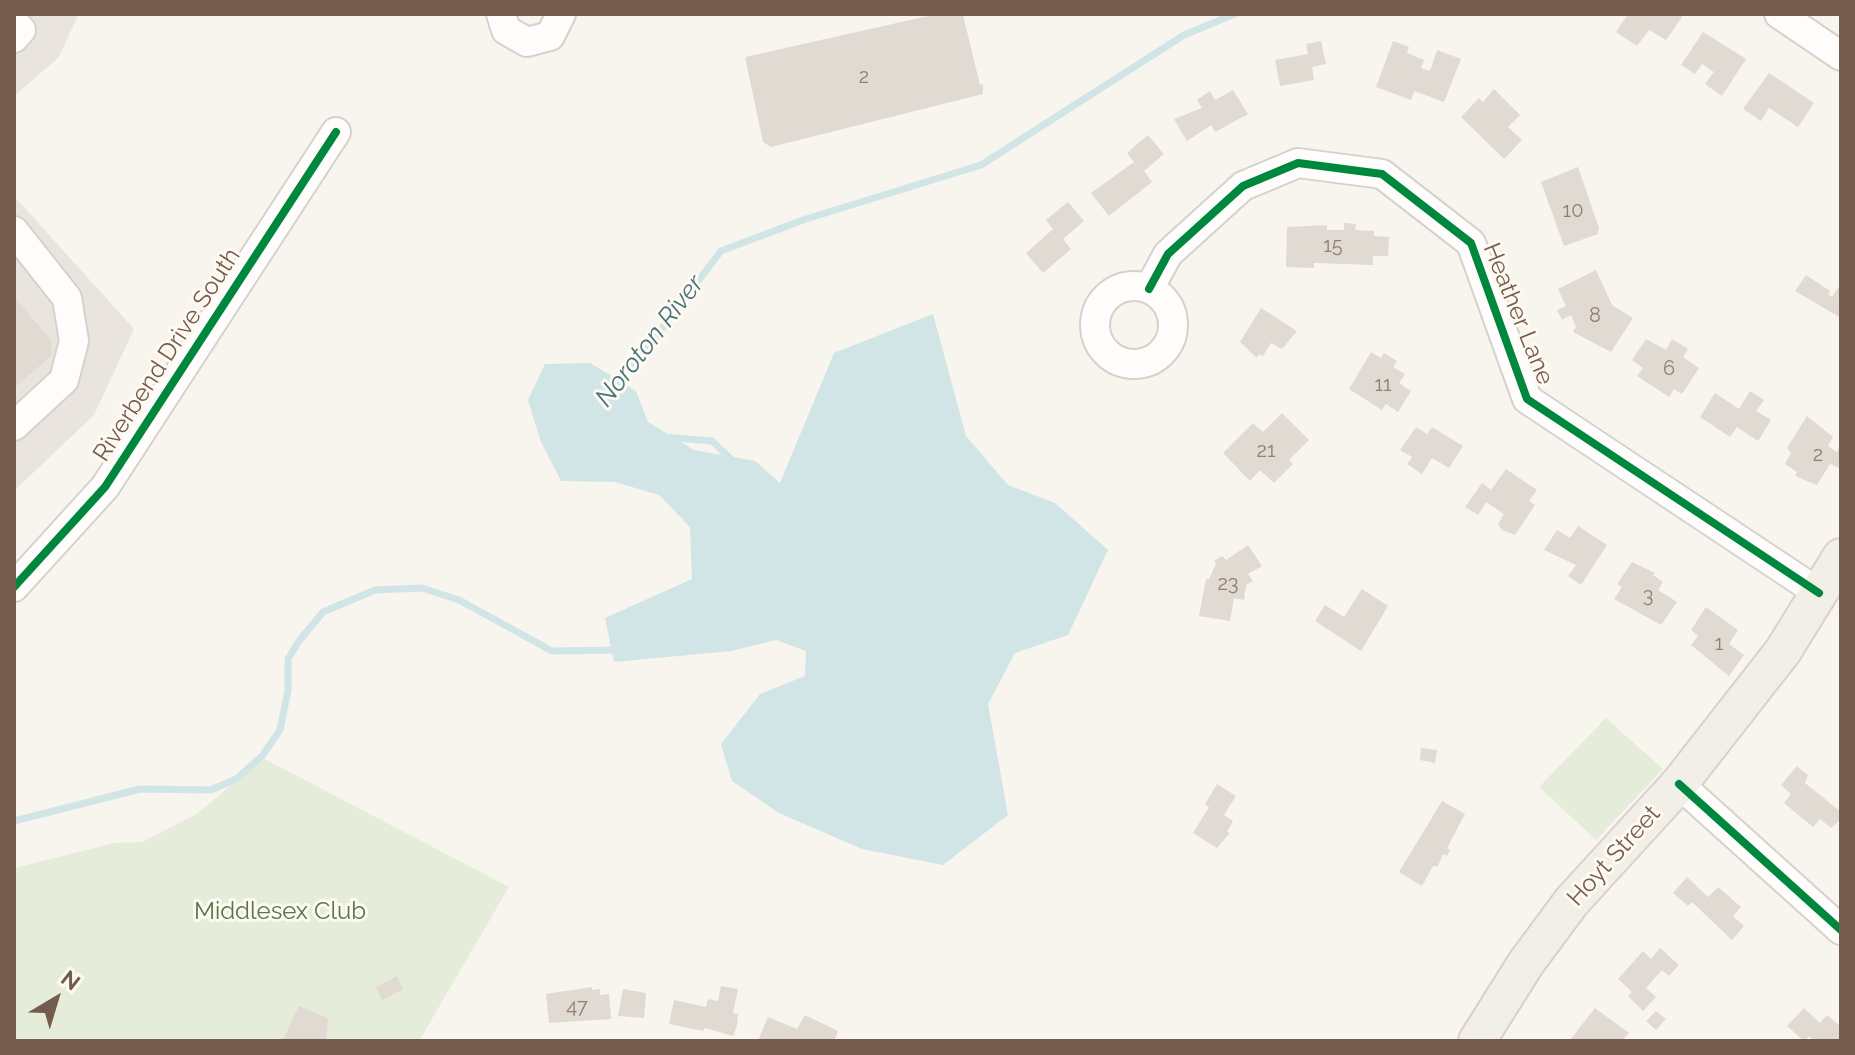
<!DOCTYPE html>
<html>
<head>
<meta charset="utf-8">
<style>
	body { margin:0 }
	#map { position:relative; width:1855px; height:1055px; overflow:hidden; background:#f8f4ee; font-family:Raleway,sans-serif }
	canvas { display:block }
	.frame { position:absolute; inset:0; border:16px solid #745d4f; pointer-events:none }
	.north { position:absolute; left:16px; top:959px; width:80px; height:80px; -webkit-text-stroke:6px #fef9f1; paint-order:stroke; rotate:38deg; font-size:22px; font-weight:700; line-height:32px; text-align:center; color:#745d4f }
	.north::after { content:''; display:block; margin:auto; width:28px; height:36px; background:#745d4f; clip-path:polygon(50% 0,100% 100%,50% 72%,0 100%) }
</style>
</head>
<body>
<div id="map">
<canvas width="1855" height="1055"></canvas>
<div class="frame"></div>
<div class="north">N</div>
</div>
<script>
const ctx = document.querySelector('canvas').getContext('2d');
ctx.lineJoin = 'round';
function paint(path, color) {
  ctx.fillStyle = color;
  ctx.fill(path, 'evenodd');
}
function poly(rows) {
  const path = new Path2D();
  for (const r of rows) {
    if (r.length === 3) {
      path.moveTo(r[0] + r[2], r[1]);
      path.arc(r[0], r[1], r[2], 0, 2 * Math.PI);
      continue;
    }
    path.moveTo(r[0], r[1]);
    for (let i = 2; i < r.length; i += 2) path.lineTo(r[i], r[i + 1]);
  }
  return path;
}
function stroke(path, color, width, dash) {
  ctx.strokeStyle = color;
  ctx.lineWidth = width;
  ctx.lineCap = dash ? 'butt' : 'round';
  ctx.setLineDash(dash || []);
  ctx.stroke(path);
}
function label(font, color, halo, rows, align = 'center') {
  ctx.font = font + ' Raleway,sans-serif';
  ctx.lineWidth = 6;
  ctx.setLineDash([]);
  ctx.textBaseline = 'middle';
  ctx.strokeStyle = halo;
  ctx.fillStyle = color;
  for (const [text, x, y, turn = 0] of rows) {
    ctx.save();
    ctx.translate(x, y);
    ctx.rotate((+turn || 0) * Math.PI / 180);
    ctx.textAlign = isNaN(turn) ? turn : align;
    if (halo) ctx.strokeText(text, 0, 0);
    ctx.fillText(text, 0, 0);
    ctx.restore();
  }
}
paint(poly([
	[14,14,79,14,58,58,14,96],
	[14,196,134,329,94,415,14,491]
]), '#eae4df');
paint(poly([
	[1606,718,1663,769,1596,840,1539,787],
	[263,758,509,887,419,1041,14,1041,14,868,114,843,142,842,198,813]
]), '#e5edda');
paint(poly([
	[933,314,966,436,1008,485,1055,503,1108,550,1068,635,1015,653,988,704,1008,815,943,865,862,849,779,813,732,781,721,744,760,694,805,676,806,651,776,640,731,651,614,662,605,618,692,579,690,527,659,495,615,482,561,481,541,442,528,400,545,364,590,363,636,391,648,422,694,450,755,461,780,483,834,353]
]), '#d1e5e7');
stroke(poly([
	[613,385,654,339,721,251,803,220,981,165,1184,35,1235,14],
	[663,437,712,441,734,462],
	[14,821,140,789,211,790,236,779,262,756,280,730,288,690,288,659,299,641,323,612,375,590,422,588,459,600,552,651,621,650]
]), '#d1e5e7', 7);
paint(poly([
	[937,14,963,15,980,85,983,84,983,94,771,147,763,142,745,57],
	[1628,14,1678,14,1682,17,1666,40,1649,30,1637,46,1616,32],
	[1703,32,1746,59,1722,96,1705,84,1714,72,1702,64,1695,74,1681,65],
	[1321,41,1326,64,1312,67,1314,80,1280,86,1275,60,1308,54,1306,44],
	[1393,41,1409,47,1407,53,1424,60,1421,68,1430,71,1437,50,1461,59,1444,102,1414,91,1411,100,1376,87],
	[1769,73,1814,103,1798,127,1769,108,1761,121,1743,109],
	[1494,89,1520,115,1508,127,1522,140,1504,159,1461,117,1479,98,1483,102],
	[1233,90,1248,114,1215,132,1211,125,1187,141,1174,119,1202,108,1197,100,1210,91,1215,100],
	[1148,135,1164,154,1144,171,1152,182,1109,216,1091,193,1134,162,1127,153],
	[1578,167,1599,228,1598,234,1564,246,1541,182],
	[1068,202,1084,221,1063,239,1071,249,1043,273,1026,253,1053,229,1046,220],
	[1344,223,1356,224,1355,230,1374,231,1374,236,1389,237,1388,256,1373,256,1373,265,1314,263,1314,268,1286,267,1287,227,1327,225,1327,230,1344,230],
	[1596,270,1612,305,1633,318,1611,352,1573,332,1576,327,1571,315,1562,320,1557,310,1566,306,1558,289],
	[1806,275,1830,291,1828,294,1832,297,1841,284,1841,318,1795,291],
	[14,297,52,341,51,356,14,388],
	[1261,308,1297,331,1282,349,1271,343,1263,356,1259,354,1257,358,1240,342],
	[1646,339,1666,350,1672,339,1688,349,1683,357,1699,368,1682,394,1674,389,1669,397,1637,376,1643,368,1632,360],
	[1371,352,1381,358,1384,353,1397,361,1393,367,1405,374,1399,383,1411,391,1398,412,1386,404,1382,410,1349,389],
	[1750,391,1764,400,1756,411,1771,420,1758,441,1737,427,1730,437,1700,417,1715,393,1739,409],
	[1282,413,1309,440,1289,460,1293,464,1274,483,1260,470,1250,481,1223,453,1253,423,1263,432],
	[1807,416,1833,437,1828,446,1837,452,1841,444,1841,469,1830,464,1817,485,1795,476,1797,472,1785,464,1791,453,1787,448],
	[1416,427,1427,434,1432,427,1463,446,1449,468,1432,458,1422,474,1407,464,1412,457,1400,450],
	[1506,469,1537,490,1529,501,1535,505,1515,535,1502,530,1498,524,1504,514,1486,502,1478,515,1465,507,1482,483,1491,490],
	[1578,526,1607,545,1581,585,1568,576,1576,565,1544,550,1557,530,1570,538],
	[1248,545,1262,566,1248,574,1253,581,1246,585,1244,600,1234,598,1230,621,1199,616,1206,579,1209,579,1216,564,1214,561,1222,556,1226,560],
	[1632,562,1655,573,1653,575,1663,582,1658,590,1677,602,1661,625,1614,599,1622,587,1617,584],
	[1362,589,1388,606,1361,651,1315,621,1325,605,1344,617],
	[1706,607,1738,630,1729,644,1744,655,1729,676,1691,645,1698,636,1691,630],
	[1421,748,1437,750,1435,763,1420,760],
	[1797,766,1808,775,1805,783,1841,812,1839,821,1831,828,1820,819,1813,827,1784,803,1791,794,1781,785],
	[1217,784,1236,796,1224,815,1233,821,1227,832,1230,833,1217,848,1193,833,1209,807,1205,804],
	[1442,801,1465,814,1447,848,1450,850,1447,856,1443,854,1438,866,1433,866,1422,886,1399,872],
	[1687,877,1708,897,1718,887,1741,907,1733,916,1744,926,1732,940,1692,902,1688,906,1673,893],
	[1660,948,1679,965,1669,976,1662,970,1646,988,1656,997,1643,1011,1628,996,1632,992,1618,979,1643,951,1651,959],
	[397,976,403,989,382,1000,376,987],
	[721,986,738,989,733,1013,738,1014,737,1026,733,1036,705,1028,703,1031,669,1024,674,1000,706,1007,708,999,718,1001],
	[592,987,592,990,600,989,600,995,609,994,611,1019,549,1023,546,994],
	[623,989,646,993,644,1018,618,1016],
	[299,1006,328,1018,326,1041,283,1040],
	[1595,1008,1629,1033,1622,1041,1569,1041],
	[1804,1008,1820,1023,1827,1015,1841,1027,1841,1041,1814,1041,1809,1036,1804,1041,1787,1026],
	[1656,1011,1666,1019,1656,1030,1646,1021],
	[805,1015,838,1031,834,1041,758,1041,768,1017,797,1029]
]), '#e1dad3');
const minor = poly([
	[501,14,506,30,527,42,550,36,561,14],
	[1779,14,1841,56],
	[14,22,21,30,14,38],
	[14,231,67,298,74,341,64,380,14,426],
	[1134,325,39],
	[1149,289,1168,254,1243,186,1298,163,1382,174,1471,243,1527,399,1819,593],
	[14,587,105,487,336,132],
	[1679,784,1841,930]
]);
const major = poly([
	[1477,1041,1526,963,1572,901,1679,784,1783,651,1841,557]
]);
stroke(minor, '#d7d1cc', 32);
stroke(major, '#d9d1cb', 40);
stroke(minor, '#fefdfc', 28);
stroke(major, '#f2eee8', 36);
stroke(poly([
	[1149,289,1168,254,1243,186,1298,163,1382,174,1471,243,1527,399,1819,593],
	[14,587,105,487,336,132],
	[1679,784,1841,930]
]), '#00873e', 8);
label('20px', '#927f73', null, [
	["2",864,77],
	["10",1573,211],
	["15",1333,246],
	["8",1595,316],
	["6",1669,369],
	["11",1383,385],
	["21",1266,451],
	["2",1818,455],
	["23",1228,584],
	["3",1648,596],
	["1",1719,644],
	["47",577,1007]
]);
label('24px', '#745d4f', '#fef9f1', [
	["Heather Lane",1518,314,68],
	["Riverbend Drive South",167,355,-57],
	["Hoyt Street",1614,856,-48]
]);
label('24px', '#567848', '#fef9f1', [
	["Middlesex Club",280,912]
]);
label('italic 26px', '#47757f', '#fef9f1', [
	["Noroton River",650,341,-52]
]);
</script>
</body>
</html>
